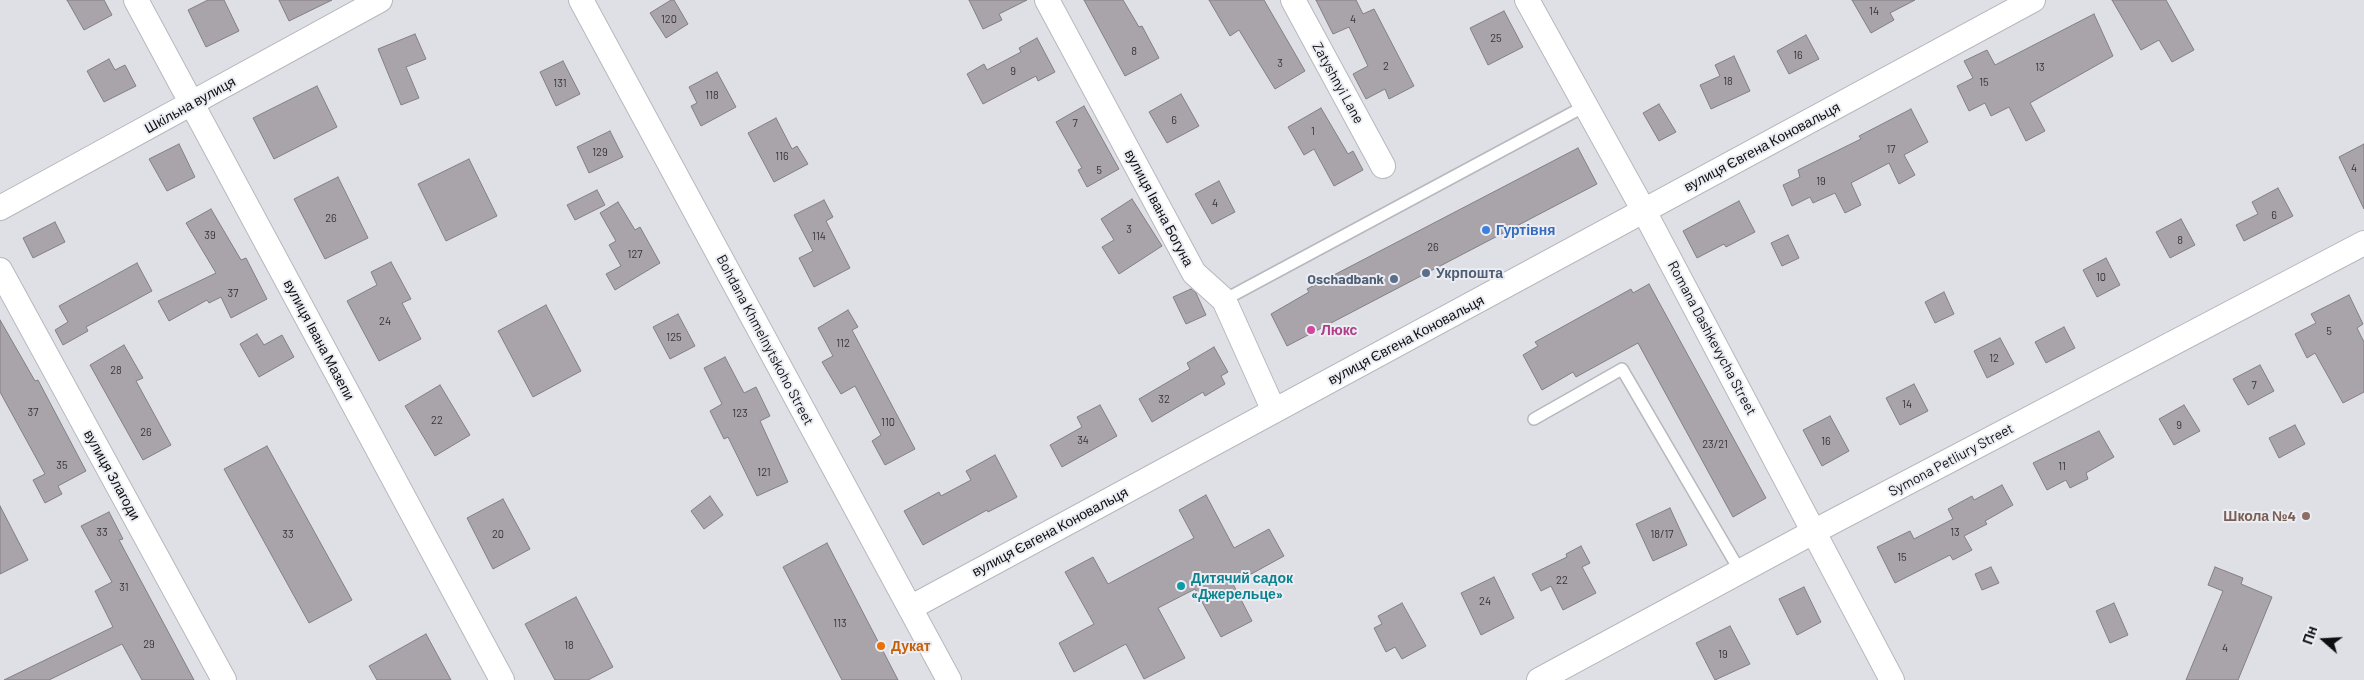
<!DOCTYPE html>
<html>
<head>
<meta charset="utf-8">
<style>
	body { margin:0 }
	#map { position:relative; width:2364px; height:680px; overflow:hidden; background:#dfe0e6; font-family:Barlow,sans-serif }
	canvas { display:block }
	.north { position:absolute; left:2299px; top:615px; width:50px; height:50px; -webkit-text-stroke:4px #ecedf3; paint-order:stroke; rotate:289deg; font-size:14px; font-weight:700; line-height:20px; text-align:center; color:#0f0f11 }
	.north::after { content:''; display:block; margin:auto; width:18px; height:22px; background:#0f0f11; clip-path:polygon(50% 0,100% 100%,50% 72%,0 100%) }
</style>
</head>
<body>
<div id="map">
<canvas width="2364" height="680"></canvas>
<div class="north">Пн</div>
</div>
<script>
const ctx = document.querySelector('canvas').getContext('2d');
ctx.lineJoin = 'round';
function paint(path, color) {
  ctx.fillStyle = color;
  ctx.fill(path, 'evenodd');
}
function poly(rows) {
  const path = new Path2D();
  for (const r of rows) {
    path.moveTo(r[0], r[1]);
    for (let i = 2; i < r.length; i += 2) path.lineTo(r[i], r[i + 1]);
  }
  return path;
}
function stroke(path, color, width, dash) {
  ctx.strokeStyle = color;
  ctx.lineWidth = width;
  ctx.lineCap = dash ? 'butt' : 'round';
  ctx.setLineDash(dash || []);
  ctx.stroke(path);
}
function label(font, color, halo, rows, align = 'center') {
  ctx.font = font + ' Barlow,sans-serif';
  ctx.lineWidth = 4;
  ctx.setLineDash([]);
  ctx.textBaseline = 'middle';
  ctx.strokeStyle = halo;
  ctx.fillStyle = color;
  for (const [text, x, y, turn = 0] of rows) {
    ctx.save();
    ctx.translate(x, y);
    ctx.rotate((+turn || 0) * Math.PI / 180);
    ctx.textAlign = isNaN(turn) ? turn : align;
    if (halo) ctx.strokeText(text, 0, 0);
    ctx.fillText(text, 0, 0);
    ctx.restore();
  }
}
const building = poly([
	[67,0,104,0,112,15,84,30,67,0],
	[208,0,224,0,239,31,206,47,188,10,208,0],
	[279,0,332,0,289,21,279,0],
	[671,0,674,0,688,24,666,38,650,13,671,0],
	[969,0,1027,0,999,14,1002,20,983,29,969,0],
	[1084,0,1123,0,1139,27,1142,26,1159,58,1125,76,1084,0],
	[1209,0,1264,0,1305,71,1275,89,1239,30,1230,36,1209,0],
	[1316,0,1356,0,1363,14,1374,9,1414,86,1389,99,1385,89,1366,99,1353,74,1368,66,1349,27,1333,34,1316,0],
	[1852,0,1915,0,1890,13,1894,20,1871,33,1852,0],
	[2112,0,2166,0,2194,50,2172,62,2159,40,2141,50,2112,0],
	[1504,11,1523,47,1488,65,1470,28,1504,11],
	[2094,14,2113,56,2030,103,2045,131,2026,141,2009,107,1991,116,1985,103,1969,111,1957,86,1973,78,1964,61,1987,50,1995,65,2094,14],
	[415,34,426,59,406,67,419,98,401,105,378,49,415,34],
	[1806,35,1819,59,1789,74,1777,51,1806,35],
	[1037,38,1055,72,1038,81,1036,76,983,104,967,74,984,64,987,70,1021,52,1019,48,1037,38],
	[1734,56,1750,91,1711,109,1700,85,1720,76,1715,65,1734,56],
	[109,59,115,70,125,65,136,86,104,102,87,71,109,59],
	[563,61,580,94,556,106,540,72,563,61],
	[717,72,736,107,701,126,691,106,697,103,689,87,717,72],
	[317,86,337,127,274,159,253,118,317,86],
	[1181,94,1199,126,1167,143,1149,112,1181,94],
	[1659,104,1676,132,1659,141,1643,113,1659,104],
	[1084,106,1119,169,1087,187,1078,170,1082,168,1056,122,1084,106],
	[1321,108,1348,154,1353,151,1363,170,1334,186,1314,149,1304,155,1288,127,1321,108],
	[1911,109,1928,142,1904,155,1915,175,1899,184,1889,163,1851,183,1861,205,1845,213,1835,193,1813,203,1810,197,1792,206,1783,185,1800,177,1798,170,1861,139,1859,136,1911,109],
	[776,118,792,149,797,146,808,164,774,182,748,133,776,118],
	[610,131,623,157,589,173,577,147,610,131],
	[179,144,195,177,167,191,149,159,179,144],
	[2364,144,2364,209,2339,157,2364,144],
	[1578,148,1597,184,1287,346,1271,314,1309,292,1307,289,1578,148],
	[469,159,497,216,446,241,418,184,469,159],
	[338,177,368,238,325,259,294,199,338,177],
	[1219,181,1235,212,1212,224,1195,194,1219,181],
	[2278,188,2293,216,2244,241,2236,225,2258,214,2252,202,2278,188],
	[597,190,605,205,575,220,567,205,597,190],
	[1132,199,1162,246,1119,274,1102,247,1114,240,1101,219,1132,199],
	[824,200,833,217,826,221,850,268,814,287,799,258,813,251,794,215,824,200],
	[1739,201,1755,232,1726,247,1724,244,1697,258,1683,231,1739,201],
	[618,202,635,230,640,227,660,263,615,290,606,274,621,266,609,245,616,241,600,213,618,202],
	[211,209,241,260,246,258,267,299,231,318,221,297,209,303,207,300,169,321,158,301,216,273,186,223,211,209],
	[2181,219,2195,245,2170,258,2156,232,2181,219],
	[55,222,65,242,33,258,23,238,55,222],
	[1788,235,1799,258,1782,266,1771,243,1788,235],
	[2106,258,2120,285,2097,297,2083,270,2106,258],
	[391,262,411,299,402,303,421,339,379,361,347,301,377,285,371,272,391,262],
	[137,263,152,291,86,327,88,331,63,345,55,330,68,322,59,306,137,263],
	[1649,284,1766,498,1733,517,1638,343,1576,377,1573,372,1542,390,1523,355,1538,346,1535,342,1631,289,1633,293,1649,284],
	[1191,289,1196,293,1206,315,1186,324,1173,297,1191,289],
	[1944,292,1954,314,1935,323,1925,302,1944,292],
	[2349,295,2363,324,2357,328,2364,342,2364,392,2343,403,2315,353,2307,358,2295,334,2316,323,2311,314,2349,295],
	[546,305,581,371,533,397,498,331,546,305],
	[848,310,858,327,852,330,915,449,885,465,872,441,881,435,855,386,841,394,822,362,833,356,818,328,848,310],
	[678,314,695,346,670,359,653,327,678,314],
	[0,320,35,381,38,380,86,471,58,486,62,494,45,503,33,480,45,474,0,392,0,320],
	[2064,327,2075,348,2046,363,2035,342,2064,327],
	[257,334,264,345,282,335,294,357,259,377,240,344,257,334],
	[2000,338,2014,364,1987,378,1974,351,2000,338],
	[124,345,143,378,136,381,171,445,143,460,90,365,124,345],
	[1214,347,1228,372,1221,376,1225,384,1205,396,1203,392,1152,422,1139,399,1190,369,1187,363,1214,347],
	[725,357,744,393,756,387,770,416,760,421,788,482,757,496,728,437,724,439,710,411,722,404,704,368,725,357],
	[2260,365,2274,391,2248,405,2233,379,2260,365],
	[1914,384,1928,411,1900,425,1886,398,1914,384],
	[440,385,470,435,435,456,405,406,440,385],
	[1100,405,1117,436,1062,467,1050,445,1082,427,1077,417,1100,405],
	[2184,405,2200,431,2174,445,2159,419,2184,405],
	[1830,416,1849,451,1822,466,1803,430,1830,416],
	[2295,425,2305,444,2279,458,2269,438,2295,425],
	[2099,431,2114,457,2086,473,2088,479,2070,488,2066,480,2047,490,2033,463,2099,431],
	[267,446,352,600,309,623,224,469,267,446],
	[995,455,1017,497,988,512,987,510,923,545,904,511,939,492,941,496,971,480,966,471,995,455],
	[2002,485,2013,505,1985,521,1987,524,1964,536,1972,550,1953,560,1950,555,1895,583,1877,547,1910,531,1914,539,1953,519,1948,509,1972,496,1974,500,2002,485],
	[1206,495,1234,548,1269,529,1284,556,1233,584,1252,621,1221,637,1195,589,1158,608,1185,658,1144,679,1126,644,1074,672,1059,643,1094,624,1065,572,1093,557,1108,584,1194,538,1179,510,1206,495],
	[710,496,723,515,704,529,691,511,710,496],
	[503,499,530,549,493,569,467,518,503,499],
	[0,506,28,560,0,574,0,506],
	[1670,508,1687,545,1653,561,1636,524,1670,508],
	[109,512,123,539,119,540,194,680,142,680,122,644,49,680,4,680,113,627,95,591,112,582,81,526,109,512],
	[827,543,898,680,842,680,783,567,827,543],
	[1581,546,1590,563,1582,567,1596,593,1563,610,1551,586,1541,591,1532,574,1567,557,1566,554,1581,546],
	[1991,567,1999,583,1982,590,1975,574,1991,567],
	[2215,567,2243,578,2241,584,2272,597,2238,680,2186,680,2223,591,2208,585,2215,567],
	[1494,577,1514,618,1481,635,1461,593,1494,577],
	[1804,587,1821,622,1797,635,1779,599,1804,587],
	[576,597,613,667,588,680,555,680,525,624,576,597],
	[1402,603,1426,646,1402,659,1395,647,1386,652,1374,628,1382,624,1378,616,1402,603],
	[2114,603,2128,635,2110,643,2096,611,2114,603],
	[1730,626,1750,664,1715,680,1696,643,1730,626],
	[426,634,451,680,377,680,369,666,426,634]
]);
paint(building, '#a9a4a9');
stroke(building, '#837f83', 1);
const lane = poly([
	[1224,300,1585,106],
	[1534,419,1622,369,1740,571]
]);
const street = poly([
	[136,0,502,680],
	[581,0,949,680],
	[1047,0,1194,273,1224,300,1274,411],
	[1293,0,1383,166],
	[1527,0,1644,211,1892,680],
	[0,208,380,0],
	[0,270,224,680],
	[910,608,2033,0],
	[1539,680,1815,531,2364,243]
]);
stroke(lane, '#b7b8be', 14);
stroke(street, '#b7b8be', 26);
stroke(lane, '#fff', 11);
stroke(street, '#fff', 24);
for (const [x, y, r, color] of [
	[1486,230,5,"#3f7fe0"],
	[1426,273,5,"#5c6f8a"],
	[1394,279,5,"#5c6f8a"],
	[1311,330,5,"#d1479c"],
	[2306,516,5,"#8d6e63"],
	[1181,586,5,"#0f9aa8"],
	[881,646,5,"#e8710a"]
]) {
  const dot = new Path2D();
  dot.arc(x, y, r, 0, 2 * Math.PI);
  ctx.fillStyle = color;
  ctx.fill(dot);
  stroke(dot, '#ecedf3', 2);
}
label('11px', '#363437', null, [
	["14",1874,11],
	["120",669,19],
	["4",1353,19],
	["25",1496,38],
	["8",1134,51],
	["16",1798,55],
	["3",1280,63],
	["2",1386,66],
	["13",2040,67],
	["9",1013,71],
	["18",1728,81],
	["15",1984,82],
	["131",560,83],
	["118",712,95],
	["6",1174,120],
	["7",1075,123],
	["1",1313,131],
	["17",1891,149],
	["129",600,152],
	["116",782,156],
	["4",2354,168],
	["5",1099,170],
	["19",1821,181],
	["4",1215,203],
	["6",2274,215],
	["26",331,218],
	["3",1129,229],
	["39",210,235],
	["114",819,236],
	["8",2180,240],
	["26",1433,247],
	["127",635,254],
	["10",2101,277],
	["37",233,293],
	["24",385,321],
	["5",2329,331],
	["125",674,337],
	["112",843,343],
	["12",1994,358],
	["28",116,370],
	["7",2254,385],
	["32",1164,399],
	["14",1907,404],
	["37",33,412],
	["123",740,413],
	["22",437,420],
	["110",888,422],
	["9",2179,425],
	["26",146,432],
	["34",1083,440],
	["16",1826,441],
	["23/21",1715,444],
	["35",62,465],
	["11",2062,466],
	["121",764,472],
	["33",102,532],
	["13",1955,532],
	["33",288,534],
	["20",498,534],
	["18/17",1662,534],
	["15",1902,557],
	["22",1562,580],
	["31",124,587],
	["24",1485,601],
	["113",840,623],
	["29",149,644],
	["18",569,645],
	["4",2225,648],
	["19",1723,654]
]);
label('14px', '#0f0f11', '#ecedf3', [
	["Zatyshnyi Lane",1338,83,61],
	["Шкільна вулиця",190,105,-29],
	["вулиця Євгена Коновальця",1762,147,-28],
	["вулиця Івана Богуна",1159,208,62],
	["Romana Dashkevycha Street",1712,338,62],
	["вулиця Івана Мазепи",319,340,62],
	["Bohdana Khmelnytskoho Street",765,340,62],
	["вулиця Євгена Коновальця",1406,340,-28],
	["Symona Petliury Street",1951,460,-28],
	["вулиця Злагоди",112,475,61],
	["вулиця Євгена Коновальця",1050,532,-28]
]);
label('bold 14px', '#366cbe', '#ecedf3', [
	["Гуртівня",1496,230]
], 'left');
label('bold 14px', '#4e5e75', '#ecedf3', [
	["Укрпошта",1436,273],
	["Oschadbank",1384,279,"right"]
], 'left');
label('bold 14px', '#b23c85', '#ecedf3', [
	["Люкс",1321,330]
], 'left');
label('bold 14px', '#785e54', '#ecedf3', [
	["Школа №4",2296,516]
], 'right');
label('bold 14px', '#0d838f', '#ecedf3', [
	["Дитячий садок",1191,578],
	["«Джерельце»",1191,594]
], 'left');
label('bold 14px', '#c56008', '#ecedf3', [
	["Дукат",891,646]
], 'left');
</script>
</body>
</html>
